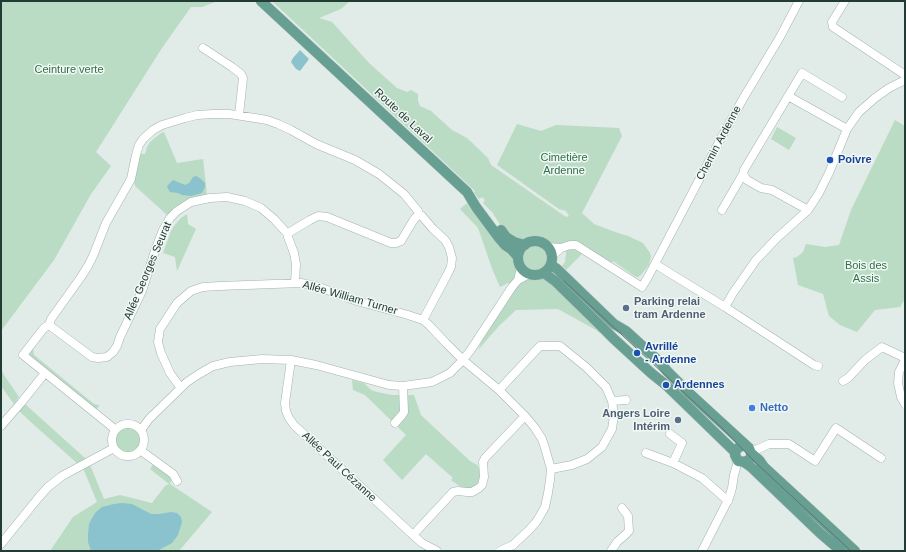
<!DOCTYPE html>
<html>
<head>
<meta charset="utf-8">
<style>
	body { margin:0 }
	#map { position:relative; width:906px; height:552px; overflow:hidden; background:#e1ebe7; font-family:Arial,sans-serif }
	canvas { display:block }
	.frame { position:absolute; inset:0; border:2px solid #223b35; pointer-events:none }
</style>
</head>
<body>
<div id="map">
<canvas width="906" height="552"></canvas>
<div class="frame"></div>
</div>
<script>
const ctx = document.querySelector('canvas').getContext('2d');
ctx.lineJoin = 'round';
function paint(path, color) {
  ctx.fillStyle = color;
  ctx.fill(path, 'evenodd');
}
function poly(rows) {
  const path = new Path2D();
  for (const r of rows) {
    if (r.length === 3) {
      path.moveTo(r[0] + r[2], r[1]);
      path.arc(r[0], r[1], r[2], 0, 2 * Math.PI);
      continue;
    }
    path.moveTo(r[0], r[1]);
    for (let i = 2; i < r.length; i += 2) path.lineTo(r[i], r[i + 1]);
  }
  return path;
}
function stroke(path, color, width, dash) {
  ctx.strokeStyle = color;
  ctx.lineWidth = width;
  ctx.lineCap = dash ? 'butt' : 'round';
  ctx.setLineDash(dash || []);
  ctx.stroke(path);
}
function label(font, color, halo, rows, align = 'center') {
  ctx.font = font + ' Arial,sans-serif';
  ctx.lineWidth = 3;
  ctx.setLineDash([]);
  ctx.textBaseline = 'middle';
  ctx.strokeStyle = halo;
  ctx.fillStyle = color;
  for (const [text, x, y, turn = 0] of rows) {
    ctx.save();
    ctx.translate(x, y);
    ctx.rotate((+turn || 0) * Math.PI / 180);
    ctx.textAlign = isNaN(turn) ? turn : align;
    if (halo) ctx.strokeText(text, 0, 0);
    ctx.fillText(text, 0, 0);
    ctx.restore();
  }
}
paint(poly([
	[1,1,218,1,202,7,191,7,162,48,96,152,111,166,91,194,54,260,1,331],
	[272,1,350,1,341,9,319,18,332,22,369,63,397,88,407,92,411,90,418,94,418,101,420,106,431,111,452,130,467,138,488,158,491,165,566,217,569,216,566,211,559,209,497,165,517,124,541,131,556,125,619,128,622,136,582,213,594,224,615,232,628,236,643,243,650,253,651,257,649,265,641,275,638,277,636,277,613,261,611,263,582,245,553,245,540,238,529,238,523,241,516,240,503,229,492,212,483,203,485,200,482,197,479,199,474,193,475,191],
	[895,120,905,126,905,299,900,307,875,310,857,332,840,325,829,316,823,294,798,285,793,258,797,257,803,252,806,244,825,247,839,245,851,210],
	[777,127,796,138,789,150,771,139],
	[164,132,177,163,203,159,207,195,167,215,135,186,134,179,139,154,145,154,147,147,150,142,161,133],
	[467,203,472,211,474,210,477,217,494,239,514,257,514,263,517,270,516,275,511,284,508,283,500,287,493,271,478,228,460,209],
	[187,214,188,224,196,229,177,271,175,257,163,253,171,231,174,226,181,218],
	[535,258,13],
	[569,250,575,250,582,254,566,270,562,266,565,262,566,253,566,251],
	[528,278,533,279,546,279,602,331,600,333,596,330,558,309,516,310,499,326,478,350,483,338,517,286,523,281],
	[31,348,33,349,34,355,94,404,99,405,99,406,96,410,29,356,29,354],
	[1,368,4,375,19,397,14,404,1,386],
	[352,380,364,383,371,390,377,392,392,395,414,395,421,415,470,461,477,465,481,472,481,481,475,488,464,489,451,480,453,478,426,454,402,480,383,460,406,435,365,395,353,390],
	[25,404,86,459,78,464,33,424,19,411],
	[127,440,13],
	[154,463,172,478,170,484,212,512,179,551,50,551,73,517,97,502,83,468,90,465,104,499,120,495,152,503,165,486,169,484,150,469]
]), '#badbc4');
paint(poly([
	[300,50,309,59,300,71,296,69,291,62,293,58],
	[196,176,201,179,205,183,205,187,202,193,191,196,182,195,178,193,170,192,168,189,167,186,173,180,185,185,189,183,193,177],
	[122,503,132,504,151,514,159,514,171,512,177,513,181,517,182,522,178,535,172,543,157,551,91,551,88,542,88,535,89,524,92,518,96,512,102,507,114,504]
]), '#8ac2ce');
const minor = poly([
	[845,1,832,22,833,27,905,75],
	[203,48,232,67,241,74,243,78,239,115],
	[788,96,847,129],
	[743,174,747,180,761,188,772,190,808,210],
	[722,210,743,174,744,170,802,73,842,97],
	[422,216,433,229,445,240,449,247,452,258,451,267,447,275,423,320],
	[290,232,310,220,318,216,327,217,391,243,396,243,401,241,413,221,416,217],
	[288,237,294,253,296,264,295,283],
	[547,247,561,248],
	[552,256,561,248,570,245,576,245,642,287,648,277,720,140,744,97,780,37,799,1],
	[655,264,725,307,814,365,818,366],
	[518,280,521,268],
	[725,307,733,293,756,260,777,238,808,210,819,193,829,173,847,129,859,112,875,98,889,88,905,80],
	[49,325,92,357,98,358,107,357,113,352,117,346,120,337,142,291,156,248,163,230,170,218,177,211,191,202,210,198,227,197,245,201,261,208,274,219,285,231],
	[291,360,285,403,286,411,289,418,294,425,413,535,422,543,437,551],
	[905,360,899,372,898,383,901,397,905,404],
	[843,381,848,378,865,360,882,347,905,358],
	[180,387,170,373,161,353,158,342,160,329,177,303,191,291,203,287,220,286,301,283,316,286,357,301,408,315,423,320,429,325,446,343,463,360,499,390,525,416,535,428,542,439,545,448,551,469,550,480,548,493,545,507,537,521,529,530,513,545,500,551],
	[499,390,540,346,560,346,586,367,606,387,612,401,614,415,612,429,602,447,587,459,572,465,551,469],
	[612,401,626,400],
	[395,423,402,415,404,412,403,386],
	[128,440,16],
	[1,426,21,403,45,373],
	[115,430,111,426,23,355,44,328,49,325,51,319,81,277,88,266,93,256,106,223,131,179,136,155,139,145,143,139,153,130,162,125,185,118,197,115,213,114,229,114,255,118,267,120,278,124,291,130,316,144,355,160,379,174,404,194,418,211],
	[141,430,149,419,187,382,199,374,213,366,230,362,262,359,291,360,316,365,389,385,403,386,432,382,450,373,461,362,470,351,512,287,518,280,529,274],
	[670,434,682,443,673,463,702,478,728,501],
	[749,448,756,450,769,444,789,444,815,461,836,428,881,458],
	[140,450,173,474,177,481],
	[646,453,673,463],
	[413,535,453,492,458,491,467,492,472,492,479,488,482,485,484,477,483,462,485,458,525,416],
	[1,544,39,497,48,487,62,476,114,448],
	[611,551,617,542,625,535,629,531,628,516,622,508],
	[702,551,729,498,732,488,734,475,738,461]
]);
const major = poly([
	[261,1,467,192,476,207,499,238,505,245,511,249,518,257],
	[501,230,506,237,514,242,525,245],
	[535,258,17],
	[551,265,557,269,614,324,626,331,661,363,667,371,689,393,749,448,751,453,751,457,749,460,744,462,738,461,735,455,735,452,739,447,742,446,746,446],
	[544,273,555,281,599,324,614,339,651,373,666,385,735,452],
	[751,453,759,460,764,467,802,502,855,551],
	[744,462,751,467,820,533,841,551]
]);
stroke(minor, '#a4b3ae', 9);
stroke(major, '#c1c8c6', 11);
stroke(minor, '#fff', 8);
stroke(major, '#679f92', 10);
stroke(poly([
	[564,281,722,428,756,463,851,551]
]), '#5c7770', 1);
for (const [x, y, r, color] of [
	[830,160,4,"#1a4fb4"],
	[626,308,4,"#5c6f8a"],
	[637,353,4,"#1a4fb4"],
	[666,385,4,"#1a4fb4"],
	[752,408,4,"#3f7fe0"],
	[678,420,4,"#5c6f8a"]
]) {
  const dot = new Path2D();
  dot.arc(x, y, r, 0, 2 * Math.PI);
  ctx.fillStyle = color;
  ctx.fill(dot);
  stroke(dot, '#f1f8f4', 1.5);
}
label('11px', '#2d7049', '#f1f8f4', [
	["Ceinture verte",69,70],
	["Cimetière",564,158],
	["Ardenne",564,171],
	["Bois des",866,266],
	["Assis",866,279]
]);
label('11px', '#223b35', '#f1f8f4', [
	["Route de Laval",403,116,43],
	["Chemin Ardenne",719,143,-62],
	["Allée Georges Seurat",148,271,-67],
	["Allée William Turner",350,298,16],
	["Allée Paul Cézanne",339,467,43]
]);
label('bold 11px', '#164399', '#f1f8f4', [
	["Poivre",838,160],
	["Avrillé",645,347],
	["- Ardenne",645,360],
	["Ardennes",674,385]
], 'left');
label('bold 11px', '#4e5e75', '#f1f8f4', [
	["Parking relai",634,302],
	["tram Ardenne",634,315],
	["Angers Loire",670,414,"right"],
	["Intérim",670,427,"right"]
], 'left');
label('bold 11px', '#366cbe', '#f1f8f4', [
	["Netto",760,408]
], 'left');
</script>
</body>
</html>
